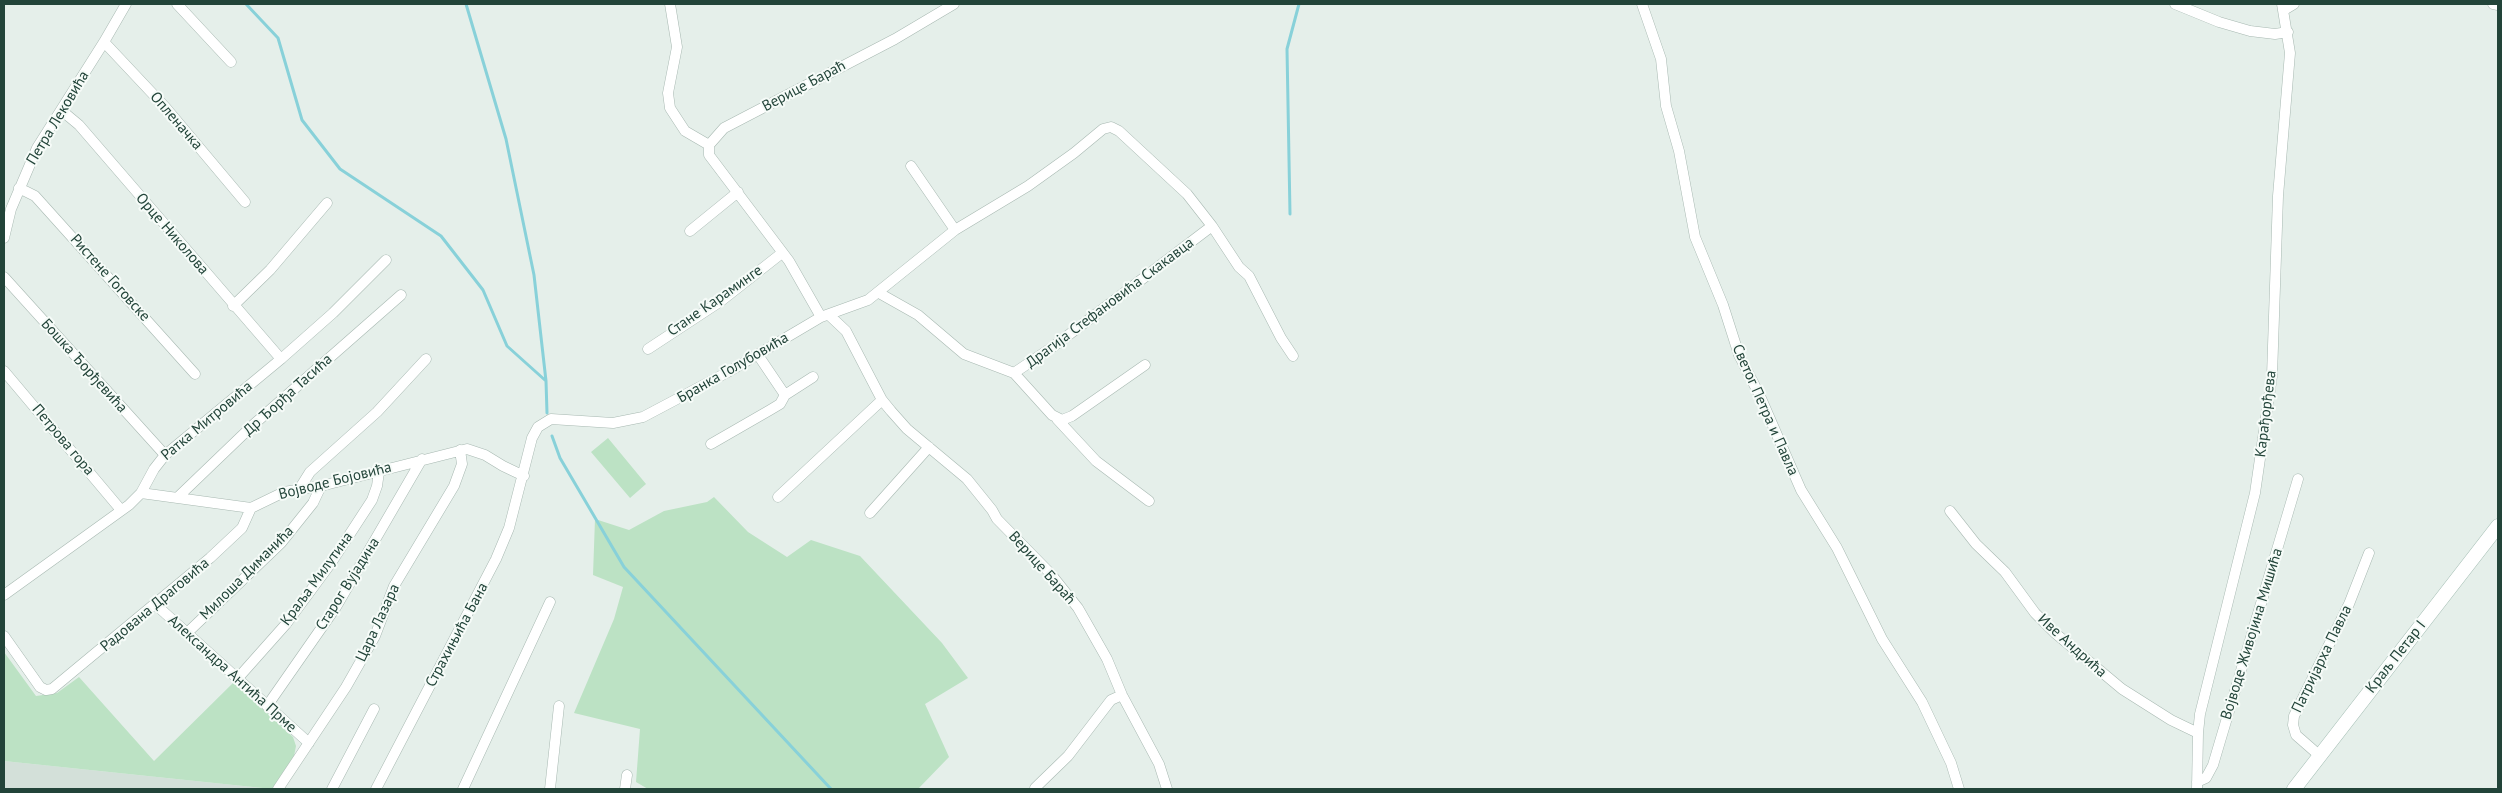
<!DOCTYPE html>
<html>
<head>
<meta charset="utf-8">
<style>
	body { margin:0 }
	#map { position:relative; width:2502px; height:793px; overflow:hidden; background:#e5efea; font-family:"PT Sans",sans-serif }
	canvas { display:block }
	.frame { position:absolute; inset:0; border:5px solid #224439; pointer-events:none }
</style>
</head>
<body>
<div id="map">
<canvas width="2502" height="793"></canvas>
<div class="frame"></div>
</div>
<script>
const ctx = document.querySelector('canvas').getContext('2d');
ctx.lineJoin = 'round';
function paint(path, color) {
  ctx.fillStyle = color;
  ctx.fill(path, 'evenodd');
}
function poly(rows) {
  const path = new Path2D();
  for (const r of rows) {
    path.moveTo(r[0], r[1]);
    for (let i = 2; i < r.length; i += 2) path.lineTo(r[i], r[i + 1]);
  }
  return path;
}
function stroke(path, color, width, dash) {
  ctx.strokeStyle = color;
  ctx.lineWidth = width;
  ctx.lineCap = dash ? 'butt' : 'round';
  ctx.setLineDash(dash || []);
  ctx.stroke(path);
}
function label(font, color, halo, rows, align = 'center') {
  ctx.font = font + ' "PT Sans",sans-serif';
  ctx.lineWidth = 4;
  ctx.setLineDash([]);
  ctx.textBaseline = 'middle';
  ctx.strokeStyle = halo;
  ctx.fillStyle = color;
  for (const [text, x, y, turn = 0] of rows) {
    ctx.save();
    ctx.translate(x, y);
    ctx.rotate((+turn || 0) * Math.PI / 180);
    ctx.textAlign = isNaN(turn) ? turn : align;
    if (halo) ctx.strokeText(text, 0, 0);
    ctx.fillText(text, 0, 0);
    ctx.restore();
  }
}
paint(poly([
	[4,761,272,789,4,789]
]), '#d3e0d9');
paint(poly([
	[608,438,646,484,630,498,591,452],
	[714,497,748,532,787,557,811,540,860,556,942,643,968,678,925,704,949,757,918,789,648,789,636,782,640,729,574,713,614,619,623,587,593,575,595,519,629,530,664,511,707,502],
	[4,652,36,696,57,693,79,677,154,761,234,682,293,737,296,746,294,756,272,789,4,761]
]), '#bce2c4');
stroke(poly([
	[246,4,278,38,302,120,340,169,441,236,483,290,507,346,546,381],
	[466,4,506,139,534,275,546,381,547,413],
	[1290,214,1287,49,1299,4],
	[552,436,560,458,624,567,831,789]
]), '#88d1d9', 3);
const minor = poly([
	[177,4,231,62],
	[670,4,677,47,668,93,670,108,685,131,709,145],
	[1642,4,1661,59,1666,106,1679,151,1695,237,1723,305,1739,355,1760,396,1801,490,1837,548,1882,639,1922,702,1951,763,1959,789],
	[2175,4,2219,22,2250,31,2275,34,2288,32],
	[2493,4,2498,5],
	[2284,10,2294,4],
	[104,42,166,108,245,202],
	[61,110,79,125,281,359],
	[911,166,955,230],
	[19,188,35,196,195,374],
	[690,231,738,192],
	[4,238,11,209,37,148,104,42,126,4],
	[4,277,165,455],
	[879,293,918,315,964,354,1014,373,1054,346,1212,226],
	[233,306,270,270,327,203],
	[829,315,846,331,882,400,891,411,907,429,967,479,992,510,997,519,1050,573,1078,608,1107,659,1122,695,1159,764,1167,789],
	[821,317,789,261,709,155,709,145,724,128,895,39,954,4],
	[648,349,721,301,782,253],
	[4,371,121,510],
	[1014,373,1052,415,1062,420,1072,416,1145,365],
	[785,395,813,377],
	[1057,419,1096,461,1149,501],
	[711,444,770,410,780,404,785,395,758,355],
	[300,488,310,472,377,412,426,359],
	[141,493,251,508,284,492,321,486,467,449,485,455,503,466,524,476],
	[778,497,882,400],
	[177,498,253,425,401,295],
	[1950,511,1976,544,2005,572,2035,613,2055,633,2122,689,2171,720,2198,733],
	[870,513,929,447],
	[4,595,129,505,141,493,154,469,165,455,281,359,333,313,386,260],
	[156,605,309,743],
	[187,633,281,543,313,503,321,486],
	[4,636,40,687,46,690,52,689,210,558,242,528,251,508],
	[238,678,286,624,331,563,372,500,377,486,379,472],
	[267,706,336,607,422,459],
	[2320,756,2296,735,2293,725,2294,716,2349,604,2369,553],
	[2197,782,2206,778,2213,765,2298,479],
	[1035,788,1068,756,1111,700,1122,695],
	[278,789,346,687,375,636,394,586,454,486,462,464,460,450],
	[332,789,374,709],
	[376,789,496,559,509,528,532,438,538,427,551,419,613,423,643,417,728,372,821,317,868,300,955,230,1028,186,1074,153,1103,129,1111,127,1119,131,1187,194,1212,226,1239,267,1249,276,1281,338,1293,356],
	[463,789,550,602],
	[550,789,559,706],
	[625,789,627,775],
	[2197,789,2198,733,2200,714,2255,493,2272,376,2278,196,2290,53,2282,4]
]);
const secondary = poly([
	[2294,789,2498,526]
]);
stroke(minor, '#a7b8b1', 11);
stroke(secondary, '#a2bcb2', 15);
stroke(minor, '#fff', 10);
stroke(secondary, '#fff', 14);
label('15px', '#224439', '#f6fbf8', [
	["Верице Бараћ",804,86,-28],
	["Петра Лековића",58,118,-59],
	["Опленачка",176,121,49],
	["Орце Николова",172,234,49],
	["Ристене Гоговске",110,278,48],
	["Стане Караминге",715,301,-35],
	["Драгија Стефановића Скакавца",1110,303,-37],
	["Бошка Ђорђевића",84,366,48],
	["Бранка Голубовића",733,368,-30],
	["Др Ђорђа Тасића",288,395,-42],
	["Светог Петра и Павла",1765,410,66],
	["Карађорђева",2266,414,-83],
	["Ратка Митровића",207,421,-40],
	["Петрова гора",63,440,50],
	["Војводе Бојовића",335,481,-14],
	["Верице Бараћ",1042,568,48],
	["Милоша Диманића",247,573,-45],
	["Краља Милутина",317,579,-54],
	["Старог Вујадина",348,584,-58],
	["Радована Драговића",155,605,-40],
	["Цара Лазара",378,623,-65],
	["Војводе Живојина Мишића",2252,634,-73],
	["Страхињића Бана",457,635,-62],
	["Иве Андрића",2072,646,42],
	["Краљ Петар I",2396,657,-52],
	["Патријарха Павла",2322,659,-64],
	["Александра Антића Прме",232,674,42]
]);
</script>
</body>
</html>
